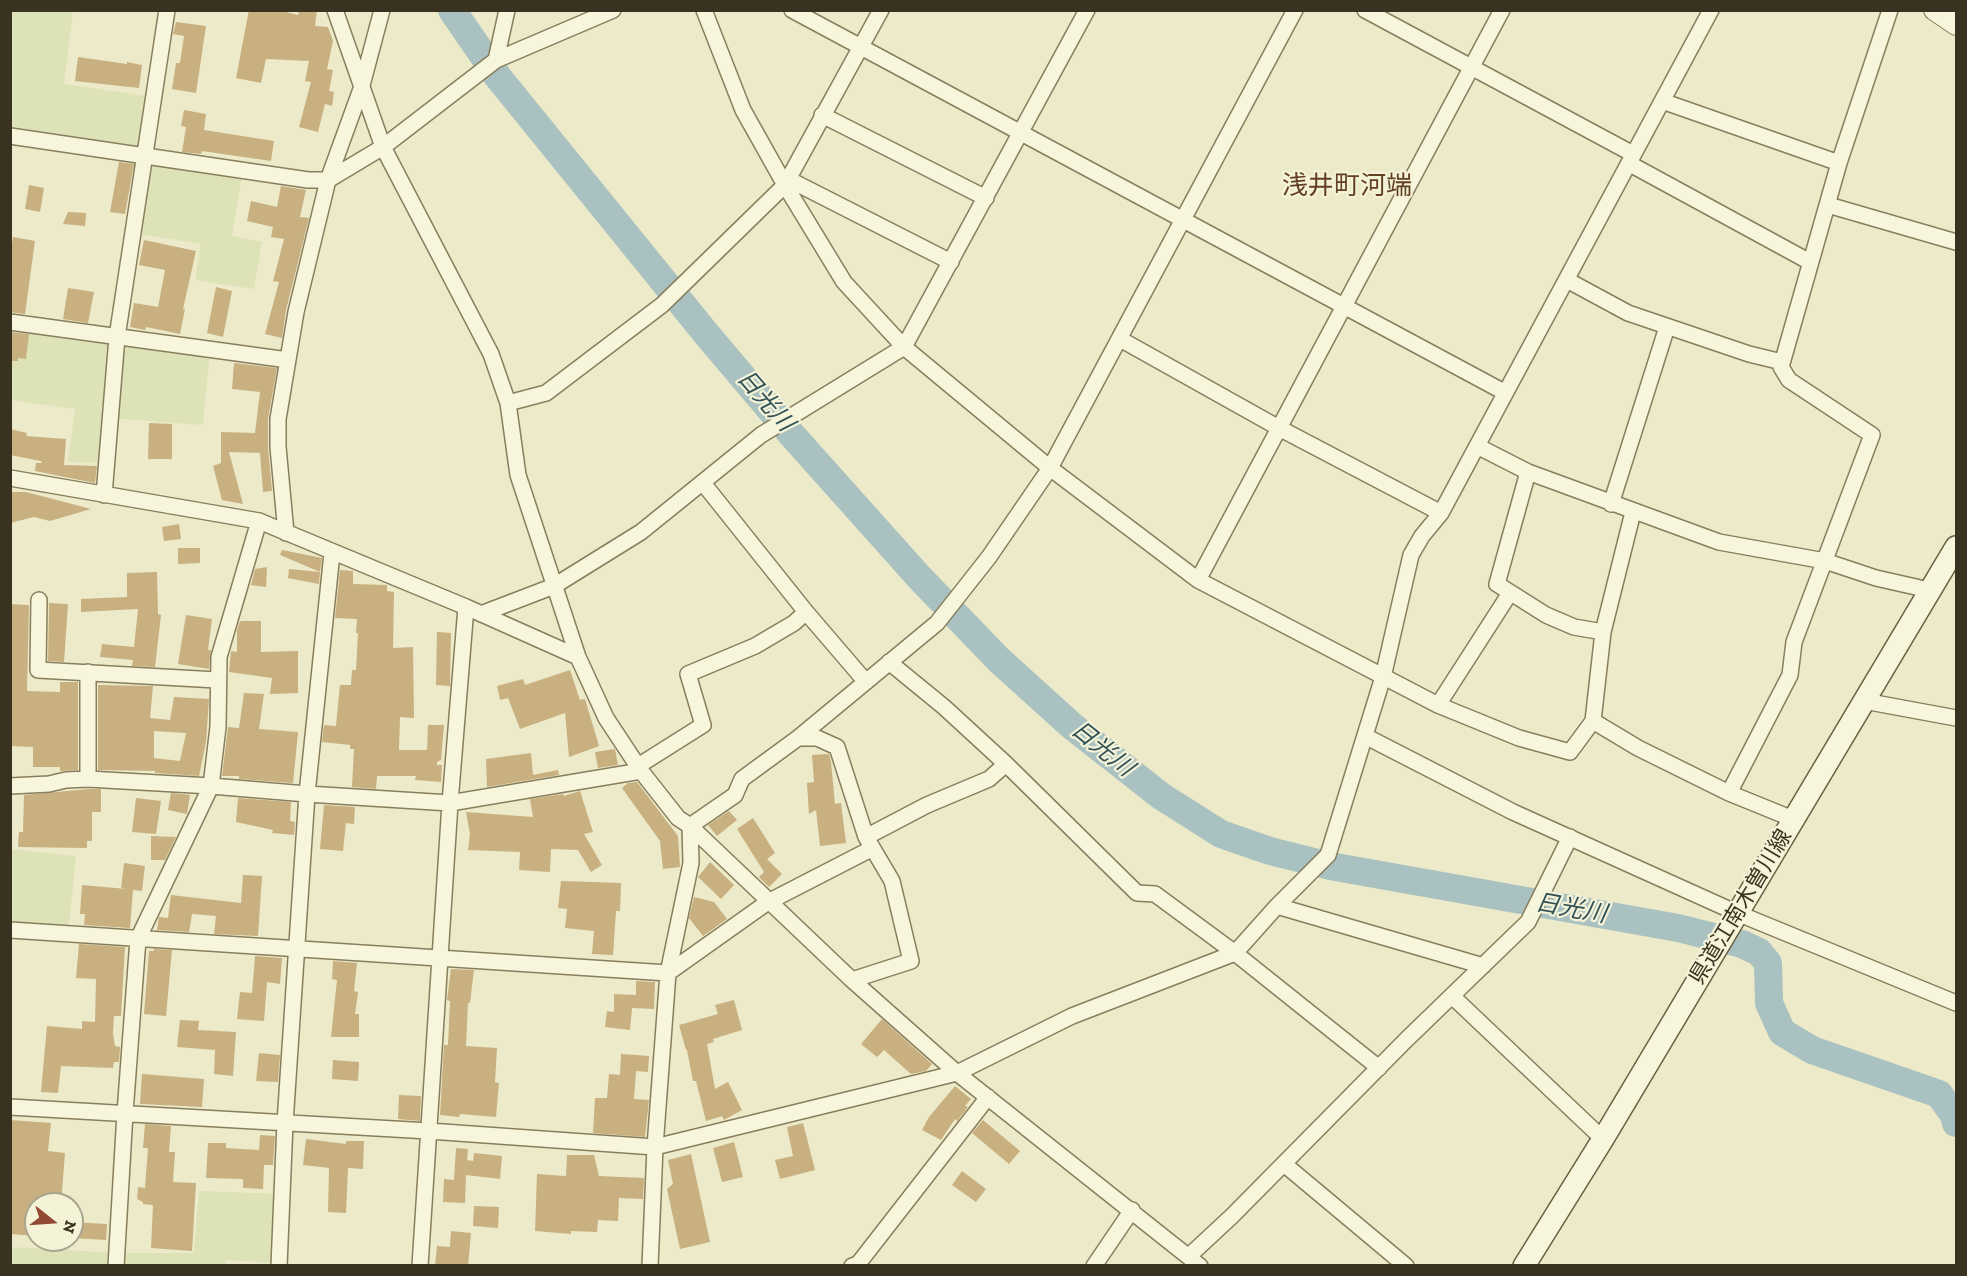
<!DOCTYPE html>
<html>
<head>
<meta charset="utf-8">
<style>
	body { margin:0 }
	#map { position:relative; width:1967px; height:1276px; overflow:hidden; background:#eceac9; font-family:"Zilla Slab",serif }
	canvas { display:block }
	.frame { position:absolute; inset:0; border:12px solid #393221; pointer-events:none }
	.north { position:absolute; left:24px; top:1192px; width:60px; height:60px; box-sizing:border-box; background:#f4f3d8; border:2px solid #a9a68f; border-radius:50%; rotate:107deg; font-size:16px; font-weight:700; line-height:24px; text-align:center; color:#393221 }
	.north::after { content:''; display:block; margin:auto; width:21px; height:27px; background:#934832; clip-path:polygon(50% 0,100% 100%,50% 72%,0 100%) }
</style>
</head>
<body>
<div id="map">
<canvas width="1967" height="1276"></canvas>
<div class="frame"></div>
<div class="north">N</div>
</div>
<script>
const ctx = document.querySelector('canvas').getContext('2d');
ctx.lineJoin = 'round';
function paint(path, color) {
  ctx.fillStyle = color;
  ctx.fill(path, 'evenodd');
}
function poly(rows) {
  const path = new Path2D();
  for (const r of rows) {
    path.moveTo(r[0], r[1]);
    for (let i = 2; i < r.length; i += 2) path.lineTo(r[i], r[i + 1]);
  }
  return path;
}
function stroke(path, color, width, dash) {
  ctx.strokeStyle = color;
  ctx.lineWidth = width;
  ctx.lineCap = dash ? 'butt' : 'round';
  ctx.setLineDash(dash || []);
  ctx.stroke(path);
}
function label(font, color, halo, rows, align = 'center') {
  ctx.font = font + ' "Zilla Slab","Noto Sans JP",serif';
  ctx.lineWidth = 4.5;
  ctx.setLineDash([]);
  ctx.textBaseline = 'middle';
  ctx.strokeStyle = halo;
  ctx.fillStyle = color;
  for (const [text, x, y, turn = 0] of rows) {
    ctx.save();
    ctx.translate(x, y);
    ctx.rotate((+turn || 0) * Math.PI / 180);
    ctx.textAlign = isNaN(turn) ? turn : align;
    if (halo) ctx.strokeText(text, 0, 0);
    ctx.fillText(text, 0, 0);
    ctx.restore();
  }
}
paint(poly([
	[11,11,73,11,64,84,154,97,146,155,243,170,232,236,262,242,254,289,195,280,201,244,134,233,146,156,11,136],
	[11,322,210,349,203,425,110,418,106,463,68,462,75,409,11,400],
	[10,849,76,856,68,935,11,930],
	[199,1191,282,1194,279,1263,226,1260,225,1266,11,1265,10,1247,117,1253,194,1253]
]), '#dee2b7');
stroke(poly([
	[452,10,498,77,708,336,792,435,919,577,999,660,1072,726,1161,796,1221,834,1270,851,1330,866,1678,928,1742,944,1759,952,1768,963,1769,1003,1782,1032,1812,1050,1939,1094,1954,1115,1956,1123]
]), '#a9c1c0', 28);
paint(poly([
	[249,10,278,10,298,15,299,10,317,10,315,26,328,27,333,41,327,69,333,70,329,91,334,92,332,106,325,104,318,132,299,127,311,82,305,81,309,61,266,59,261,83,236,78],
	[176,22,206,26,196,93,172,89,176,63,180,63,184,36,173,34],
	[78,57,127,64,127,62,142,65,139,88,75,81],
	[184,110,206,114,204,130,274,141,271,161,202,151,201,154,182,152,186,127,181,126],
	[119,162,134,164,125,214,110,212],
	[29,185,44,188,40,212,25,209],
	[281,186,306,190,300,217,309,218,286,310,282,338,265,334,279,282,273,281,284,239,271,237,273,227,247,221,251,201,277,207],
	[68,212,86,213,85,226,63,224],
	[13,237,35,241,25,314,10,312,10,256],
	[144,240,196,251,183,309,185,309,180,334,146,327,145,330,130,327,134,303,158,307,165,270,139,265],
	[216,287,232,291,223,337,207,333],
	[68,288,94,292,88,323,63,319],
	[10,332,29,334,26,359,18,358,18,361,10,361],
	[234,363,277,368,268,419,268,447,272,491,263,492,260,453,229,452,243,504,222,500,213,466,221,463,221,432,255,433,260,392,232,389],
	[149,423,172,424,172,459,148,459],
	[10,429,27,433,26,436,66,439,64,465,97,466,95,483,35,471,36,463,42,463,41,461,10,455],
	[10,492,26,492,91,509,50,521,34,517,10,523],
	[179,524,181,539,164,541,162,527],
	[178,548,200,548,200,563,178,564],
	[282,550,322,558,320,572,280,555],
	[267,567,266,587,251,585,255,569],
	[289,569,320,572,319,584,288,578],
	[340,570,353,571,353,584,387,585,387,591,394,592,393,648,413,647,414,718,400,717,399,750,427,750,428,725,444,725,441,760,437,762,437,765,442,765,441,782,415,780,416,776,377,776,376,789,352,787,354,749,350,749,350,745,322,742,324,725,336,726,340,685,351,685,352,670,356,670,358,633,356,633,357,619,335,618],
	[157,572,158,614,161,615,155,667,132,666,133,660,100,657,102,644,134,647,138,609,81,612,81,599,127,597,127,573],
	[49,603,68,604,64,662,48,661],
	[10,604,29,605,27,691,60,692,60,682,78,682,78,770,60,771,60,767,33,767,33,747,10,746],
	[186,615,212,619,208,650,211,650,209,669,178,664],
	[240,621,261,621,261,652,298,651,298,693,270,694,272,678,229,672,231,651,237,652,237,630],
	[437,632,451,633,450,686,436,685],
	[570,670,580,700,585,699,599,746,569,757,565,713,520,729,508,698,500,700,497,686,523,679,525,685],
	[98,685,153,686,150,718,170,720,174,697,209,699,206,742,199,776,155,773,155,771,98,770],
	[154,731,186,733,180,761,154,758],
	[244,693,264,694,259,729,298,732,293,783,239,779,239,776,222,776,228,727,239,728],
	[615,749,618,765,598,768,595,752],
	[531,753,533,775,558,770,559,775,487,787,486,759],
	[829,754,831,762,835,804,841,803,846,843,820,846,816,810,809,814,807,783,814,782,812,755],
	[637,782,678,836,680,867,663,869,660,841,622,788,628,783],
	[88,789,101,789,101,812,92,812,92,841,87,841,87,848,18,847,19,832,23,832,24,795],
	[580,791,593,832,584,834,602,865,591,872,578,850,551,849,550,872,519,870,520,852,468,850,470,834,466,812,533,817,530,799,563,794,564,796],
	[171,793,190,795,187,814,168,810],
	[136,798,161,801,156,834,132,832],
	[238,798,291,802,290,821,295,822,294,835,272,833,273,830,236,822],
	[324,805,355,807,354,824,346,823,343,851,320,849],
	[729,811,737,820,717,836,708,825],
	[753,818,775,853,767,859,782,874,769,887,759,877,764,872,737,829],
	[151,836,176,837,165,860,151,860],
	[710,862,734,885,721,899,698,877],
	[124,863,145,866,142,891,133,890,130,928,84,925,85,914,80,914,82,885,127,889,121,889],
	[243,875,262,876,258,936,214,934,216,916,192,914,189,932,157,930,159,917,168,918,171,895,241,903],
	[561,881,621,883,620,911,616,911,613,955,592,954,594,931,565,928,567,909,558,908],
	[694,897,714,902,727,919,703,936,689,918],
	[79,944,125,947,121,1016,114,1016,113,1033,115,1046,120,1047,119,1062,114,1062,113,1068,61,1066,58,1093,41,1092,47,1026,82,1029,82,1021,95,1022,96,979,76,978],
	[154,949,172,950,166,1016,144,1014,149,951,154,951],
	[255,956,282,958,280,984,267,982,264,1021,237,1019,240,992,252,993],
	[333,961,357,963,354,991,358,992,355,1014,359,1014,359,1037,331,1037,337,980,332,979],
	[451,969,474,970,470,1003,468,1003,466,1046,497,1048,495,1082,499,1083,496,1117,460,1114,459,1117,440,1115,444,1045,448,1045,450,1001,447,1000],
	[636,981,655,982,654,1009,632,1008,630,1030,605,1027,607,1011,614,1012,614,994,636,995],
	[734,1000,742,1030,713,1039,714,1042,707,1044,715,1089,728,1082,742,1110,724,1120,722,1116,706,1121,696,1081,693,1081,687,1050,686,1050,679,1025,718,1014,715,1005],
	[882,1019,932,1064,926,1071,911,1074,884,1050,877,1057,861,1044],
	[180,1020,199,1021,198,1030,236,1032,233,1076,214,1074,215,1050,177,1047],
	[259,1053,280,1055,278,1082,256,1081],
	[621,1054,649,1056,648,1072,636,1071,634,1099,649,1100,645,1137,593,1133,595,1098,607,1098,609,1074,620,1075],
	[333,1060,359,1062,358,1081,332,1079],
	[142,1074,204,1079,202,1107,140,1104],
	[955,1086,971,1099,965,1106,968,1107,957,1121,955,1119,941,1140,922,1130,929,1117],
	[399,1095,421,1096,420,1121,398,1119],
	[10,1120,51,1123,48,1151,65,1153,61,1204,36,1204,36,1236,10,1234],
	[983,1120,1020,1151,1009,1164,972,1133],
	[803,1123,815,1170,780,1179,775,1160,793,1156,787,1127],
	[145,1124,171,1126,169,1152,175,1152,173,1182,196,1183,192,1251,151,1248,153,1205,143,1204,143,1202,137,1199,138,1187,145,1188,148,1148,143,1148],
	[260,1135,275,1136,273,1165,264,1165,263,1189,243,1188,243,1179,206,1178,208,1143,226,1143,226,1148,259,1150],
	[306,1139,346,1144,346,1141,364,1141,363,1169,348,1168,346,1213,328,1212,329,1168,303,1165],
	[734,1142,743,1177,722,1182,713,1148],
	[456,1148,468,1149,467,1160,473,1161,474,1153,502,1156,500,1179,466,1175,465,1203,443,1202,444,1179,454,1180],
	[691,1154,710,1242,680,1249,667,1189,673,1184,668,1160],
	[567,1155,594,1155,599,1176,644,1178,643,1199,619,1198,618,1221,598,1220,597,1232,571,1231,571,1234,535,1231,537,1174,566,1176],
	[962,1171,986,1189,976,1202,952,1185],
	[474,1206,499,1207,498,1228,473,1226],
	[72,1222,107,1224,106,1240,72,1238],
	[451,1231,471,1233,468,1266,435,1266,437,1246,450,1247]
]), '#c8b081');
const minor = poly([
	[335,10,383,147,491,354,508,403,518,475,578,657],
	[704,10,743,110,785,185,844,282,904,347,1050,468,1198,580,1438,705,1519,738,1570,752,1593,721,1603,632,1633,512],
	[792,10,1504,392],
	[1365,10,1633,154],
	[496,60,613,10],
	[1662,101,1839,163],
	[822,115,986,198],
	[10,136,308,180,328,180,383,147,496,60,507,10],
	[1630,164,1810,262],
	[788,179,951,262],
	[1828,205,1956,242],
	[1567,280,1628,313,1749,354,1782,362],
	[10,322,288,360],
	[1120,339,1279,428,1441,513],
	[508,403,546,393,662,305,785,185,881,10],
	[1477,446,1528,472,1719,542,1825,561,1876,578,1929,590],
	[1528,472,1497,584,1546,615,1574,627,1603,632],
	[10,478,259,521,466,607,578,657,606,718,641,771,678,818,690,826,852,980,957,1073,1200,1266],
	[703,483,806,612,866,682],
	[104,495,117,337,167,10],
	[1611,504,1667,327],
	[286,533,278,447,278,419,296,312,328,180,361,89,382,10],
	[1198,580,1502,10],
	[39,600,38,670,217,680],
	[481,614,554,586,641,532,761,435,904,347,1087,10],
	[889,662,944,707,1006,764,1137,893,1155,894,1235,953,1379,1068],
	[88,672,88,779],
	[1864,701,1956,718],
	[1438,705,1510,593],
	[1593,721,1638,748,1729,793,1793,819],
	[1365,736,1513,812,1737,913,1956,1003],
	[798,738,937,623,989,557,1050,468,1295,10],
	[638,766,703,725,688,674,755,646,794,623,806,612],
	[10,786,49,784,66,780,88,779,211,786,307,794,450,803,641,771],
	[1729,793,1790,675,1794,642,1872,435,1789,380,1781,367,1839,163,1890,10],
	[866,837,927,805,989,779,1006,764],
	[1277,906,1483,966],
	[10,930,668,973,768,902,871,849],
	[1452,996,1603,1139],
	[10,1107,429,1131,655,1147,957,1073,1072,1016,1235,953,1277,906,1328,855,1383,677,1411,555,1422,536,1441,513,1711,10],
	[1284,1164,1406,1266],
	[1189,1256,1232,1216,1406,1040,1528,922,1570,837],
	[116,1266,125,1113,138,939,211,786,218,727,219,657,259,521],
	[279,1266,285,1123,307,794,332,553],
	[420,1266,450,803,466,607],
	[650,1266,655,1147,668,973,691,863,690,826,735,795,742,779,798,738,817,738,837,747,866,837,892,881,911,961,852,980],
	[852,1266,858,1264,988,1097],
	[1094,1266,1132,1210]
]);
const tertiary = poly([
	[1934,10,1956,25]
]);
const secondary = poly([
	[1524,1266,1603,1139,1956,547]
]);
stroke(minor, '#887e5e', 18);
stroke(tertiary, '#887e5e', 22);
stroke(secondary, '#6a5f41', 24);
stroke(minor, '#f7f6dc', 15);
stroke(tertiary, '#f7f6dc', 20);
stroke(secondary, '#f7f6dc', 21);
label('22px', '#393221', '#f4f3d8', [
	["県道江南木曽川線",1741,907,-59]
]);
label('italic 24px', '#315158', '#f4f3d8', [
	["日光川",765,401,49],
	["日光川",1102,749,39],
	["日光川",1571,909,10]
]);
label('26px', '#634023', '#f4f3d8', [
	["浅井町河端",1347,187]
]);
</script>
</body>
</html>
